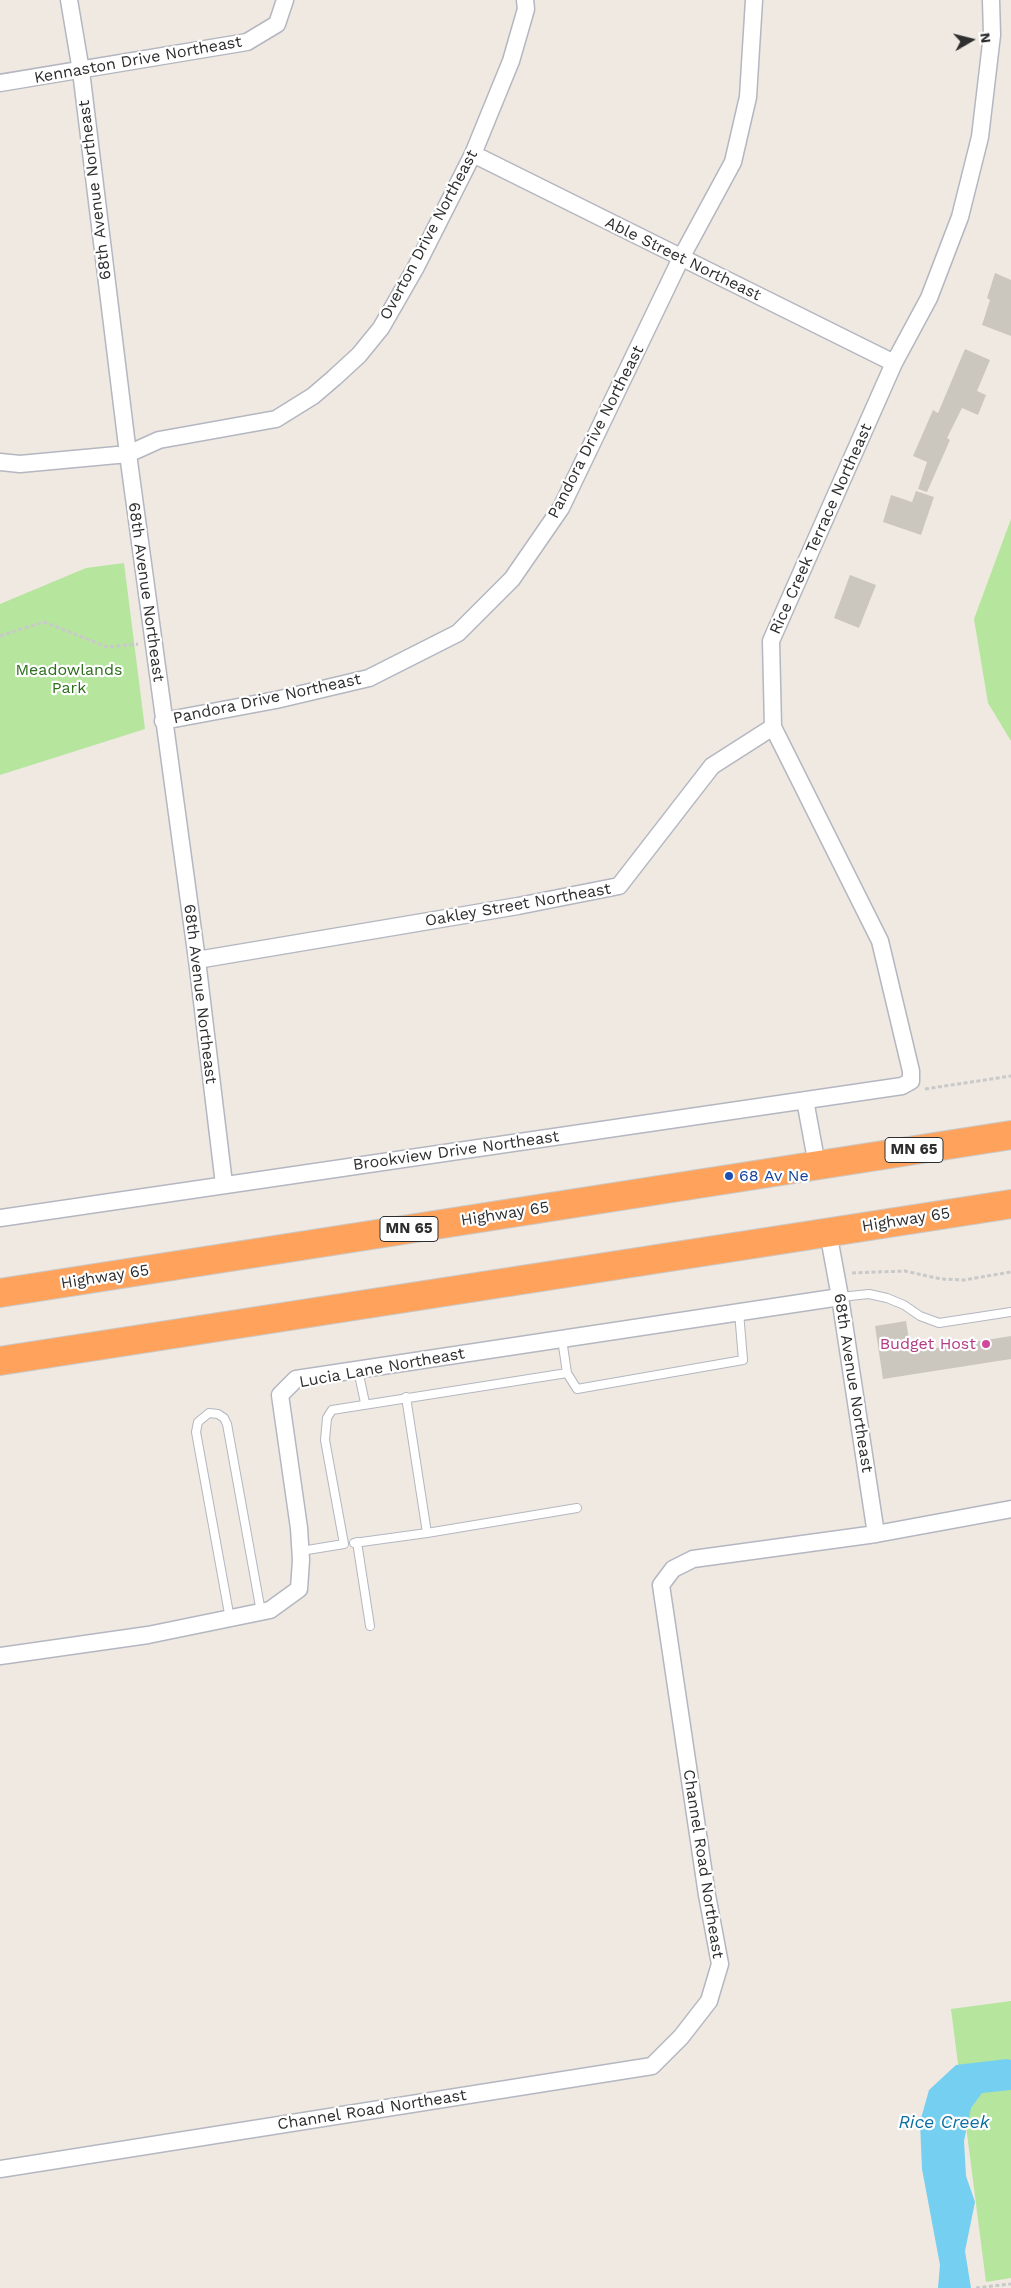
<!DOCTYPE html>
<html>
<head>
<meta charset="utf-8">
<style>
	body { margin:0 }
	#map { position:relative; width:1011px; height:2288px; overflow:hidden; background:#efe9e1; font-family:"Work Sans",sans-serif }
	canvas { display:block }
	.north { position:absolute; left:946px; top:15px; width:50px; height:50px; -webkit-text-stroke:4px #fff; paint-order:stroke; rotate:82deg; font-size:14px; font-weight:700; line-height:20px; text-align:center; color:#2e2e2e }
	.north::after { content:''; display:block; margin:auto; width:18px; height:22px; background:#2e2e2e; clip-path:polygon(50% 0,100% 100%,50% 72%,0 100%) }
</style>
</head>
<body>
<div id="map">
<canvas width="1011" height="2288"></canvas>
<div class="north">N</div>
</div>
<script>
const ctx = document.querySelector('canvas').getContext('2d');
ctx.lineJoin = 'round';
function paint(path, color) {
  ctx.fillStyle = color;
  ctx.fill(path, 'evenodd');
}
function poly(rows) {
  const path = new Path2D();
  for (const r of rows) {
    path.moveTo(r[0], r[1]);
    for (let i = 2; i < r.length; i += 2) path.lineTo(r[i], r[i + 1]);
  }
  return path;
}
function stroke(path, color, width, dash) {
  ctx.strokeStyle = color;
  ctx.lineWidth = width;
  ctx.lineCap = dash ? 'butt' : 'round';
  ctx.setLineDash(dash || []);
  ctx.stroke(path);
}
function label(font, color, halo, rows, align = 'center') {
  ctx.font = font + ' "Work Sans",sans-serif';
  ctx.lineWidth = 4.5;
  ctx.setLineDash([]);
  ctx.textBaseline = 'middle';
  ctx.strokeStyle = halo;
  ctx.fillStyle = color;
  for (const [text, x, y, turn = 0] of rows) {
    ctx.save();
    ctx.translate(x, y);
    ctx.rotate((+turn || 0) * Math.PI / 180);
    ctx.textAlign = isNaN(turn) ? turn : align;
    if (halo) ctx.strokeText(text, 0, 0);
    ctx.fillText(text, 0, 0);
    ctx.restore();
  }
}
paint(poly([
	[1011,519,1011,741,988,703,974,619],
	[124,563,145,729,0,775,0,604,86,568],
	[1011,2001,1011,2278,986,2282,951,2009]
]), '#b6e59e');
paint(poly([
	[1007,2059,1011,2060,1011,2090,982,2093,971,2108,964,2141,966,2176,975,2202,965,2251,971,2288,938,2288,940,2265,922,2169,920,2122,929,2090,956,2065]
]), '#75cff0');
paint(poly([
	[995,273,1011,280,1011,336,982,325,990,300,987,298],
	[965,349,990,360,977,391,986,395,978,415,962,408,947,438,950,440,927,492,918,489,927,462,913,456,933,410,938,413],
	[916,491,934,497,921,535,883,522,891,495,912,502],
	[850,575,876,585,859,628,834,618],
	[906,1321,911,1352,1011,1336,1011,1359,883,1379,875,1326]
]), '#cbc7bf');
const lane = poly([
	[840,1297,869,1294,887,1298,904,1305,920,1316,939,1323,1011,1312],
	[562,1339,567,1373,577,1389,743,1360,739,1312],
	[358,1370,365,1403],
	[406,1397,427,1533,577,1508],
	[357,1542,370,1626],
	[354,1543,427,1533],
	[301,1551,344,1544,325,1440,327,1418,332,1410,567,1373],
	[230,1619,196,1432,198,1422,209,1413,218,1414,224,1418,227,1424,261,1612]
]);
const street = poly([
	[69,0,81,71,128,454,197,960,224,1184],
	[0,83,247,42,277,24,285,0],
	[473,154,894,363],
	[0,462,20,464,128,454,159,440,276,419,313,396,334,378,359,355,381,328,416,267,473,154,511,61,526,9,525,0],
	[163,721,276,700,369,678,458,633,512,579,561,508,681,258,733,162,748,97,754,0],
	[197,960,518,906,619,886,712,766,773,727],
	[805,1100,817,1165],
	[0,1218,902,1086,911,1081,911,1071,880,941,773,727,771,641,894,363,929,298,960,217,980,137,992,35,991,0],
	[828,1232,840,1297,876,1534],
	[0,1656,148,1635,270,1610,299,1589,301,1560,299,1528,280,1395,296,1379,840,1297],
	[0,2169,652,2066,681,2037,709,2001,720,1964,707,1895,661,1585,673,1569,693,1559,876,1534,1011,1509]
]);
const highway = poly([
	[0,1293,1011,1135],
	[0,1361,1011,1204]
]);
stroke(lane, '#b4b7c1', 10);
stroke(street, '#b4b7c1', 19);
stroke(highway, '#c9c9c9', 30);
stroke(poly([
	[0,636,44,622,107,647,138,644],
	[925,1089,1011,1076],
	[852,1273,905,1271,941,1279,964,1280,1011,1272],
	[976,2288,1011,2284]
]), '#c9c9c9', 3, [4, 2.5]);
stroke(lane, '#fff', 8);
stroke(street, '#fff', 16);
stroke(highway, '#ffa35c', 28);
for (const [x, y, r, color] of [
	[729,1176,5,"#1a4fb4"],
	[986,1344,5,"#d1479c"]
]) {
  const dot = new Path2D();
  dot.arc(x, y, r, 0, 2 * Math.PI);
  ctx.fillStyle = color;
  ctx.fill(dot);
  stroke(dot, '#fff', 2);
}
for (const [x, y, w] of [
	[914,1150,58],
	[409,1229,58]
]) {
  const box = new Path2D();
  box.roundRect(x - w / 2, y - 12.5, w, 25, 4);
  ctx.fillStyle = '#fff';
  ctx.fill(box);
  stroke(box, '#2e2e2e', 1);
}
label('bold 15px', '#2e2e2e', null, [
	["MN 65",914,1150],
	["MN 65",409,1229]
]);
label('16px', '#2e2e2e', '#fff', [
	["Kennaston Drive Northeast",138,60,-10],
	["68th Avenue Northeast",95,190,-97],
	["Overton Drive Northeast",429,235,-62],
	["Able Street Northeast",683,259,26],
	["Pandora Drive Northeast",596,432,-63],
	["Rice Creek Terrace Northeast",821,529,-66],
	["68th Avenue Northeast",146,592,82],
	["Pandora Drive Northeast",267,699,-12],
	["Oakley Street Northeast",518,905,-10],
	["68th Avenue Northeast",200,994,83],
	["Brookview Drive Northeast",456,1151,-8],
	["Highway 65",505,1214,-9],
	["Highway 65",906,1220,-9],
	["Highway 65",105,1277,-9],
	["Lucia Lane Northeast",382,1368,-10],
	["68th Avenue Northeast",853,1383,81],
	["Channel Road Northeast",703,1864,81],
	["Channel Road Northeast",372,2110,-9]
]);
label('16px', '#2c6e1b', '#fff', [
	["Meadowlands",69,670],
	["Park",69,688]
]);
label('16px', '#164399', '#fff', [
	["68 Av Ne",739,1176]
], 'left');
label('16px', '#b23c85', '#fff', [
	["Budget Host",976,1344]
], 'right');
label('italic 18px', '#0d6fa3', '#fff', [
	["Rice Creek",944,2123]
]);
</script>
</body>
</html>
